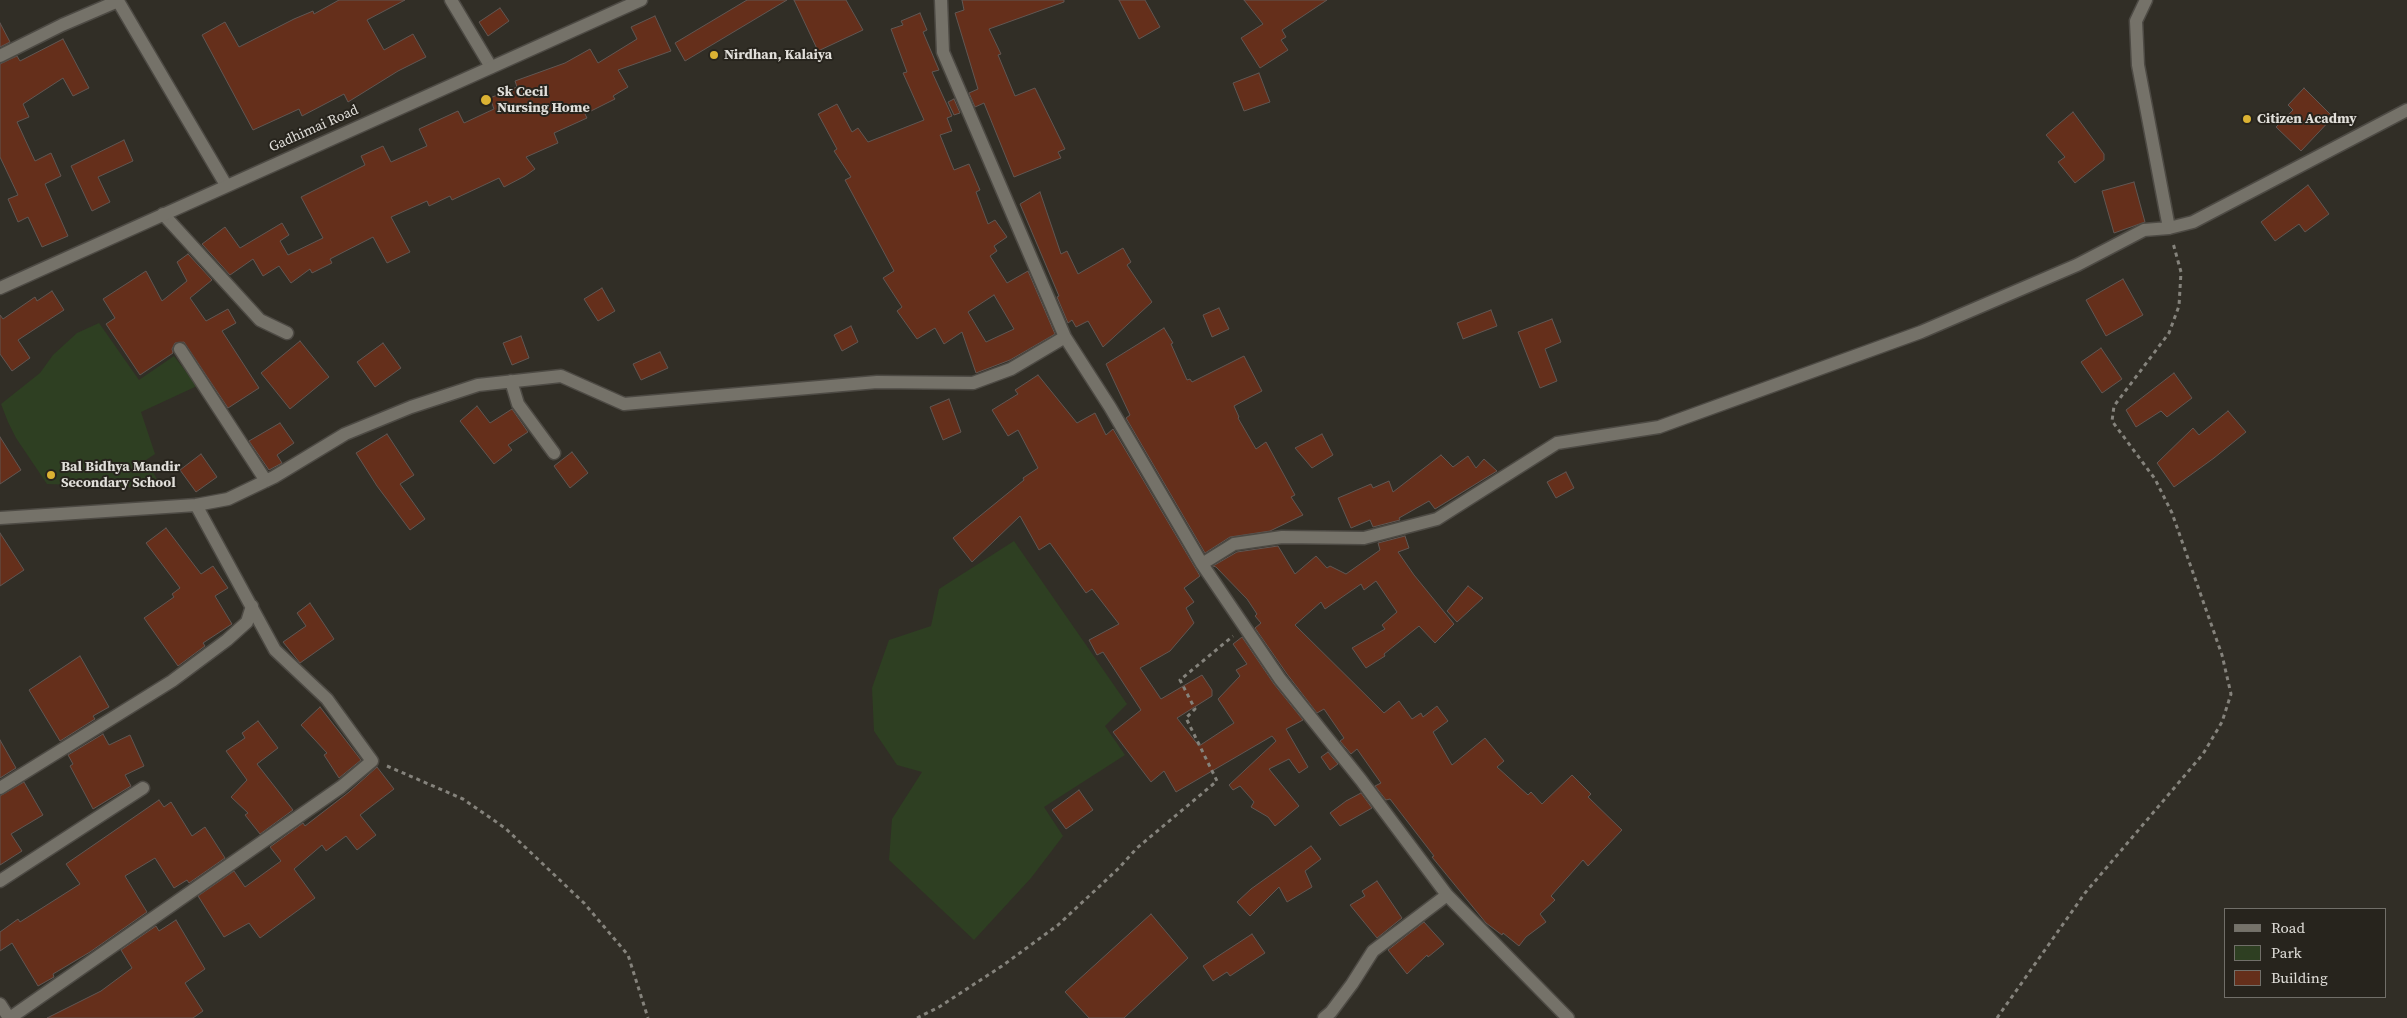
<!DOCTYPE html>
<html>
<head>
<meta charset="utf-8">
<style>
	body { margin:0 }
	#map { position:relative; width:2407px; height:1018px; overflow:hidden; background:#312e26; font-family:"Source Serif 4",serif }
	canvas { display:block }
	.legend { position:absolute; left:2224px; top:908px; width:162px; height:90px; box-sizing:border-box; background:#27241d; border:1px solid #716f69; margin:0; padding:6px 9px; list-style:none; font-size:15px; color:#e1dfda }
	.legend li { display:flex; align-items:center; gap:10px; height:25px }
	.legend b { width:25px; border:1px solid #716f69 }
</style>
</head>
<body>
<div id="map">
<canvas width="2407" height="1018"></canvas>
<ul class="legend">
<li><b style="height:6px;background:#757269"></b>Road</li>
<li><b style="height:14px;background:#2e3f22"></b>Park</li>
<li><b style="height:14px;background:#652f1b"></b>Building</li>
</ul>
</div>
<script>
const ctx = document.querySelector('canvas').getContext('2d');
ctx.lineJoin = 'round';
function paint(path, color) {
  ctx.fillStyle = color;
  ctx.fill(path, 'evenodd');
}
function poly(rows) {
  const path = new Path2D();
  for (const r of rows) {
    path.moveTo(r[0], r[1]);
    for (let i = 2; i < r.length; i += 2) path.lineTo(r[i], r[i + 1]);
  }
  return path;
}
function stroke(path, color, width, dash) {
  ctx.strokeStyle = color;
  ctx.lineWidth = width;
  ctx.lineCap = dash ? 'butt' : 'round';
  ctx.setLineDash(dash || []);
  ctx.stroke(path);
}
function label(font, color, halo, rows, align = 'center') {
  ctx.font = font + ' "Source Serif 4",serif';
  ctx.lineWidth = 4;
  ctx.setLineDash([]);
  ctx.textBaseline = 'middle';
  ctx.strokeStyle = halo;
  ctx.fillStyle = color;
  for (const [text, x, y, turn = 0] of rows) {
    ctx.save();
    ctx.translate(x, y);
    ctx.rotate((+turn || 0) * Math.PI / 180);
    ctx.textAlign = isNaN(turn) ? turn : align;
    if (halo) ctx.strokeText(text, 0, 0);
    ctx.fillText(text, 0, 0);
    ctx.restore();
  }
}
paint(poly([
	[99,323,139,380,174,356,197,386,141,412,155,454,146,460,162,488,47,484,16,438,8,422,1,404,40,373,53,355,77,333],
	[1014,541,1127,704,1105,726,1125,755,1044,807,1063,836,1031,878,974,940,889,860,892,819,922,772,897,765,874,731,872,688,889,640,931,626,939,589]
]), '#2e3f22');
const building = poly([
	[339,0,405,0,367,20,384,50,413,34,426,57,398,71,348,102,344,94,302,116,299,109,253,130,202,35,225,22,239,47,294,19,313,11,314,14,339,0],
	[747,0,787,0,685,61,675,43,747,0],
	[794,0,846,0,863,30,818,51,794,0],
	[962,0,1064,0,1064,2,989,29,1001,54,998,55,1015,96,1035,88,1065,149,1058,152,1061,158,1014,177,984,103,975,107,969,93,978,89,955,13,964,10,962,0],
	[1119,0,1145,0,1160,27,1139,39,1119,0],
	[1244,0,1327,0,1282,30,1286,37,1281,40,1288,50,1260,68,1241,38,1263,24,1244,0],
	[500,8,509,21,488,36,479,22,500,8],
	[920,13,927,30,923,32,939,70,932,72,952,116,947,118,952,131,940,135,954,170,969,164,980,190,976,192,988,224,995,220,1007,237,994,246,997,251,990,256,1007,283,1028,271,1055,334,1010,360,976,373,962,332,944,344,935,328,917,339,897,311,902,307,883,278,894,271,845,180,851,177,834,151,837,149,818,114,837,104,852,132,858,128,868,142,924,120,903,73,907,72,891,29,903,25,901,21,920,13],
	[994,295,1014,329,986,342,968,312,994,295],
	[655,16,671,51,618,70,628,87,613,96,615,99,585,114,587,118,554,133,558,143,526,157,535,169,525,176,504,187,499,178,452,200,450,196,429,206,427,201,391,217,410,252,387,263,373,237,330,259,332,263,312,273,310,269,291,283,279,266,263,276,253,259,230,275,202,244,225,227,240,248,282,223,289,235,280,241,288,255,323,238,301,197,365,165,361,156,383,146,391,162,427,146,419,129,458,111,464,123,494,109,490,98,517,87,515,81,565,63,590,49,598,63,637,39,631,27,655,16],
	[0,23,10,42,0,47,0,23],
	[63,39,89,88,73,96,63,78,23,104,29,117,17,122,35,161,51,153,61,176,45,184,68,236,42,247,28,217,18,222,8,199,18,195,0,157,0,64,17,56,20,61,63,39],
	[1259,73,1270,102,1244,111,1233,83,1259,73],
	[2304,88,2333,117,2301,151,2276,127,2293,110,2288,105,2304,88],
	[954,99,960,113,954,115,948,102,954,99],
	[2073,112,2104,154,2104,160,2075,183,2058,162,2065,157,2046,135,2073,112],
	[124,140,133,161,98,177,110,202,92,211,71,166,124,140],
	[2134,182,2145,222,2114,233,2102,191,2134,182],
	[2308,185,2329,214,2305,232,2299,224,2275,241,2261,222,2308,185],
	[1040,192,1061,254,1067,251,1078,274,1123,248,1131,262,1127,265,1152,302,1103,347,1088,321,1076,327,1072,320,1068,323,1057,297,1059,296,1020,204,1040,192],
	[188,254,212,280,190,298,206,321,228,309,236,323,222,331,259,388,228,408,184,342,175,343,172,349,173,353,140,375,106,324,115,318,103,299,146,271,162,301,187,281,177,262,188,254],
	[2123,279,2143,315,2106,336,2086,300,2123,279],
	[602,288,615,311,598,321,584,299,602,288],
	[52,291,64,310,18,340,30,358,12,371,0,354,0,315,3,319,35,297,37,301,52,291],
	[1219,308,1229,329,1212,337,1203,315,1219,308],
	[1491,310,1497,326,1463,339,1457,323,1491,310],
	[1552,319,1561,342,1545,349,1557,381,1540,388,1518,332,1552,319],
	[851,326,858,342,842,351,834,335,851,326],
	[1164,328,1173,343,1171,344,1187,380,1190,379,1192,382,1244,356,1262,391,1234,406,1239,417,1238,418,1256,449,1266,442,1295,495,1291,497,1303,515,1270,531,1230,537,1205,553,1126,418,1130,415,1106,364,1164,328],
	[521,336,529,358,512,365,503,343,521,336],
	[300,341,329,377,290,409,261,373,300,341],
	[383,343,401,368,375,387,357,362,383,343],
	[2101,348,2122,379,2102,393,2081,362,2101,348],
	[660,352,668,368,641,380,633,364,660,352],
	[2174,373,2192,398,2167,417,2161,411,2136,427,2126,410,2174,373],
	[1038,375,1077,423,1095,413,1106,435,1113,429,1200,576,1184,588,1194,602,1186,608,1194,623,1170,651,1140,668,1161,699,1202,675,1212,690,1212,696,1177,718,1199,746,1234,723,1218,699,1240,676,1236,670,1247,664,1233,644,1242,637,1274,684,1303,720,1286,729,1308,767,1299,773,1289,759,1269,769,1299,806,1275,826,1268,817,1251,807,1254,802,1240,786,1233,790,1229,785,1276,741,1272,736,1176,792,1164,771,1151,782,1113,732,1141,710,1103,652,1097,655,1089,640,1119,624,1092,589,1086,593,1050,543,1039,550,1020,516,972,562,953,538,1024,480,1023,478,1038,468,1018,430,1008,436,992,410,1018,394,1015,390,1038,375],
	[949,399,961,432,943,440,930,407,949,399],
	[477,406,490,423,512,409,528,432,508,445,512,450,494,464,460,421,477,406],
	[2228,411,2246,432,2214,458,2174,487,2157,463,2193,428,2199,435,2228,411],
	[280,423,294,443,277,455,282,463,269,470,249,441,280,423],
	[387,434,414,475,400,484,425,519,410,530,377,486,356,453,387,434],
	[1322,434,1333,455,1312,468,1295,448,1322,434],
	[0,437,21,470,0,484,0,437],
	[572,452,588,473,570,488,554,466,572,452],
	[201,454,217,477,196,492,180,470,201,454],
	[1441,455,1453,467,1468,456,1476,468,1484,459,1497,471,1435,509,1429,501,1399,518,1400,520,1373,527,1370,520,1351,528,1338,498,1371,484,1373,488,1389,481,1393,492,1441,455],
	[1566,472,1574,488,1556,498,1547,482,1566,472],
	[166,528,201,574,213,566,228,588,215,596,232,624,203,643,205,646,178,666,144,618,174,597,172,594,180,588,146,543,166,528],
	[0,533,24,570,0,586,0,533],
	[1405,536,1409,548,1398,552,1414,575,1454,624,1435,643,1419,626,1384,654,1385,656,1366,668,1352,648,1385,629,1382,625,1397,612,1376,581,1364,590,1361,584,1325,609,1321,602,1295,625,1384,713,1399,701,1412,719,1421,713,1423,717,1437,706,1448,721,1433,732,1452,765,1485,738,1504,761,1497,767,1528,795,1531,792,1542,804,1572,775,1591,794,1588,797,1622,830,1588,866,1583,860,1551,896,1555,900,1540,914,1546,922,1526,937,1519,946,1503,933,1502,935,1486,923,1432,857,1434,856,1390,799,1386,800,1375,786,1381,783,1357,749,1351,754,1340,741,1344,738,1324,709,1317,713,1287,674,1255,628,1261,623,1255,616,1257,614,1247,599,1216,567,1213,566,1237,552,1278,546,1295,574,1316,556,1327,568,1330,566,1346,574,1380,550,1378,543,1405,536],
	[1468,586,1483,598,1457,622,1447,611,1468,586],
	[310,603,334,639,300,663,283,642,306,626,297,613,310,603],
	[80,656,109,707,93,716,95,719,60,741,29,690,80,656],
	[320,707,361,760,339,778,324,755,327,753,301,725,320,707],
	[258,721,278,748,257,764,293,810,260,834,245,815,248,813,231,797,247,780,226,751,245,738,242,733,258,721],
	[103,734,109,745,130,735,144,766,125,775,131,786,93,809,70,766,73,764,68,755,103,734],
	[0,740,16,768,0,778,0,740],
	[1328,752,1338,764,1330,770,1321,757,1328,752],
	[377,767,394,789,360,815,376,835,357,850,346,836,326,851,322,845,294,869,315,898,260,938,249,923,224,937,198,896,234,871,245,887,281,861,270,847,303,823,305,826,349,792,377,767],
	[24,782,43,815,11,834,22,851,0,865,0,796,24,782],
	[1079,790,1093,810,1066,829,1052,810,1079,790],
	[1361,793,1372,808,1340,826,1330,813,1346,801,1361,793],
	[159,800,164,807,171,802,192,836,205,827,225,858,189,883,187,880,174,888,155,858,125,876,147,912,90,952,53,974,54,977,38,986,12,943,0,951,0,932,18,919,20,922,80,884,66,864,159,800],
	[1311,846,1321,859,1305,871,1312,887,1287,902,1279,887,1250,916,1237,902,1251,889,1311,846],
	[1377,881,1402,918,1377,938,1350,905,1365,896,1362,891,1377,881],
	[1151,914,1188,958,1124,1018,1089,1018,1065,992,1151,914],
	[176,920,205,969,185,983,203,1011,193,1018,47,1018,101,991,132,968,121,950,156,926,159,931,176,920],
	[1424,922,1444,944,1428,957,1427,955,1407,974,1388,950,1424,922],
	[1252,934,1265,953,1230,976,1227,972,1213,981,1203,966,1252,934]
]);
paint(building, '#652f1b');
stroke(building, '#615753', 1);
const minor = poly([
	[451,0,491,67],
	[941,0,943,52,1065,337,1110,407,1202,564,1280,679,1361,780,1447,895,1568,1018],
	[2146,0,2136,21,2138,65,2169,228],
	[0,56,62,25,118,1,226,185],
	[163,214,260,320,287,333],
	[180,349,266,481],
	[511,381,518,404,554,453],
	[0,518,196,505,228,499,274,477,345,434,411,407,478,385,561,376,624,404,877,382,973,383,1011,369,1065,337],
	[1202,564,1234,544,1282,537,1364,538,1437,519,1557,443,1659,427,1921,332,2077,265,2144,230,2169,228,2193,222,2407,110],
	[0,788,172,681,227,640,247,622,252,606],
	[0,881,143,788],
	[0,1004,9,1018],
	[10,1018,341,787,372,761,327,699,275,650,196,505],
	[1324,1018,1331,1012,1352,984,1373,951,1447,895]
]);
const tertiary = poly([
	[0,288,641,0]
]);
stroke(minor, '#4d4a44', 15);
stroke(tertiary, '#4d4a44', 15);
stroke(poly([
	[387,766,463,799,505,828,584,903,628,955,648,1018],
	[917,1018,939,1007,1002,966,1058,925,1119,868,1137,848,1217,781,1186,718,1195,709,1180,680,1233,636],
	[1997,1018,2085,893,2203,754,2222,722,2231,694,2222,655,2172,513,2155,479,2112,421,2114,406,2169,333,2179,306,2181,272,2173,243]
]), '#85837c', 3, [4, 4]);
stroke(minor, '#757269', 12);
stroke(tertiary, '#757269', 12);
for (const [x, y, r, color] of [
	[714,55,5,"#dbb233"],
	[486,100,6,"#dbb233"],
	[2247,119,5,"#dbb233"],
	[51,475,5,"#dbb233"]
]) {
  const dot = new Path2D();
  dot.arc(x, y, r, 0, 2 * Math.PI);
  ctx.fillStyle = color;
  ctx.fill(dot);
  stroke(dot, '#27241d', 2);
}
label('bold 14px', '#e1dfda', '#27241d', [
	["Nirdhan, Kalaiya",724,55],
	["Sk Cecil",497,92],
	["Nursing Home",497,108],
	["Citizen Acadmy",2257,119],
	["Bal Bidhya Mandir",61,467],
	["Secondary School",61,483]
], 'left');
label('14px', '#e1dfda', '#27241d', [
	["Gadhimai Road",314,129,-24]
]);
</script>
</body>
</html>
